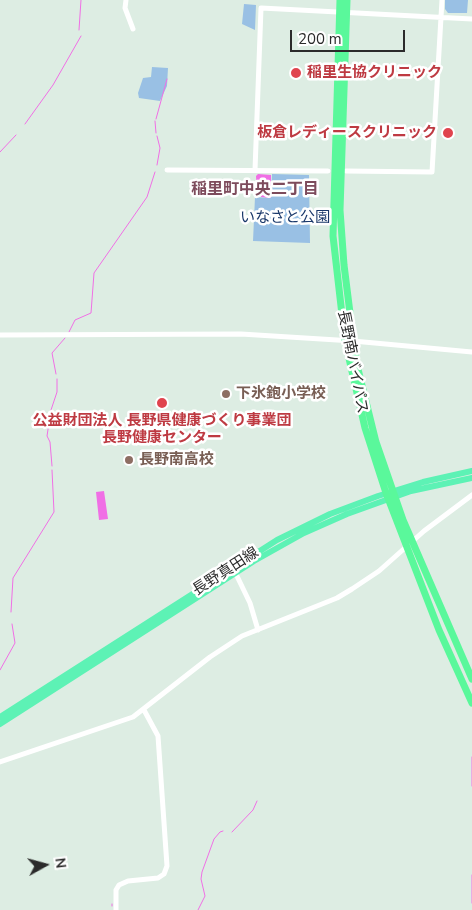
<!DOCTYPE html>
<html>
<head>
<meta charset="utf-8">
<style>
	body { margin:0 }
	#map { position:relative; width:472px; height:910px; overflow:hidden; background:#ddede3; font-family:"Nunito Sans",sans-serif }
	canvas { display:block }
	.north { position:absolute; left:20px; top:840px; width:50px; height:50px; -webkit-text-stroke:4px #fff; paint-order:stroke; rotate:83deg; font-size:14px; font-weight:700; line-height:20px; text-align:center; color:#2b2b2b }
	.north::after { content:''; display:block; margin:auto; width:18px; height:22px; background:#2b2b2b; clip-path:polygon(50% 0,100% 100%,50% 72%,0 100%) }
	.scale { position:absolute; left:290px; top:30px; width:115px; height:22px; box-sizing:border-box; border:2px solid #2b2b2b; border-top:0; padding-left:6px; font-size:15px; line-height:18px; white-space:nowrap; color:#2b2b2b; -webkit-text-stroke:4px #fff; paint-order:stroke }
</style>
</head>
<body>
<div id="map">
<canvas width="472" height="910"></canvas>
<div class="north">N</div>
<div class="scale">200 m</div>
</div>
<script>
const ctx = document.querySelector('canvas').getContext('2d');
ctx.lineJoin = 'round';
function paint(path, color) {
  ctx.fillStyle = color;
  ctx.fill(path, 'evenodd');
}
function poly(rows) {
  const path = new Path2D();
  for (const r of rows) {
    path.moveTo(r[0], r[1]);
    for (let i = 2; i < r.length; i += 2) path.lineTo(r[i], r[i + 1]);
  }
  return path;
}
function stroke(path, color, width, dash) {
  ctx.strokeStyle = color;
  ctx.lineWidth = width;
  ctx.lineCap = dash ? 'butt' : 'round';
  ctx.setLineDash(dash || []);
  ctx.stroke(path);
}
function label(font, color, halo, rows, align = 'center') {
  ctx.font = font + ' "Nunito Sans","Noto Sans JP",sans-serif';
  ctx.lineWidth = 5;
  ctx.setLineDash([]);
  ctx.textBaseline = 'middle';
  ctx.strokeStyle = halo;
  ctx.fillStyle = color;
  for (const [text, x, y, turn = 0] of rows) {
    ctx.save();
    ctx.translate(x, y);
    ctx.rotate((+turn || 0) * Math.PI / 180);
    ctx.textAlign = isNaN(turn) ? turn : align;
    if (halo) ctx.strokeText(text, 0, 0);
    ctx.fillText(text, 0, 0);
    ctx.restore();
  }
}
paint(poly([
	[445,0,468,0,467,13,448,13,445,9],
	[244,4,256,5,255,30,242,24],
	[152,67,168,68,167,86,160,101,139,98,138,93,143,78,151,77],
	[272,174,309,175,310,243,253,241,255,197,271,198]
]), '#99c0e4');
paint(poly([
	[258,174,271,175,271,198,261,197,261,194,257,194,256,176],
	[104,491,108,519,99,520,96,492]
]), '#f06fe5');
stroke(poly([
	[79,30,81,0],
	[156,119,167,79],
	[155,121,156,133],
	[25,124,53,85,81,36],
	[0,152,16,135],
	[157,165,160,148,157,136],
	[69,332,75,320,91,313,94,273,147,197,155,172],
	[56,374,52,353,65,338],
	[52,466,50,442,47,436,51,410,57,392,57,379],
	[11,612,13,578,54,512,52,470],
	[0,670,15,643,12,624],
	[472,757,472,786],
	[232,832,253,810,257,801],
	[472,875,472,903],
	[112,904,112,906],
	[198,910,205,896,201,879,202,872,214,839,220,832,223,831]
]), '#f06fe5', 1);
stroke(poly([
	[126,0,125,8,133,29],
	[167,170,328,171],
	[255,170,261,8,472,19],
	[346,171,432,172,442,0],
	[0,335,241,334,353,341,472,352],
	[235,572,250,603,258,630],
	[0,762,133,717,210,657,242,636,337,598,352,589,379,571,424,531,472,495],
	[116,910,116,890,119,885,128,881,158,878,164,874,167,866,158,736,144,710]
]), '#fff', 5);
stroke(poly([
	[0,717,277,540,330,514,378,496,423,482,472,471],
	[0,724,254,561,304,533,347,514,411,491,472,478]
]), '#5df2b5', 6);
stroke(poly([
	[340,0,333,236,345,341,365,428,386,493,439,630,472,703],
	[347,0,340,210,344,265,356,361,376,442,403,520,472,679]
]), '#5af89b', 7);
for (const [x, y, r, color] of [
	[296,73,6,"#e0444e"],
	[448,133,6,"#e0444e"],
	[226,394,5,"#8d6e63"],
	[162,403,6,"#e0444e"],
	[129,460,5,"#8d6e63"]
]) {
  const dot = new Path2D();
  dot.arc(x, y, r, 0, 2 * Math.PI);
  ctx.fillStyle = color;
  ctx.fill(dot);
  stroke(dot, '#fff', 2);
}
label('bold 15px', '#be3a42', '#fff', [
	["稲里生協クリニック",307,73],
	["板倉レディースクリニック",437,133,"right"],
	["公益財団法人 長野県健康づくり事業団",162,421,"center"],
	["長野健康センター",162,438,"center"]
], 'left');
label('15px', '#1a386a', '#fff', [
	["いなさと公園",285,218]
]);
label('15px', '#2b2b2b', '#fff', [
	["長野南バイパス",352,362,79],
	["長野真田線",226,572,-33]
]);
label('bold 15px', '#785e54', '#fff', [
	["下氷鉋小学校",236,394],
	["長野南高校",139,460]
], 'left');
label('bold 16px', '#7d4b5c', '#fff', [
	["稲里町中央二丁目",255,190]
]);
</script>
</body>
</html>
